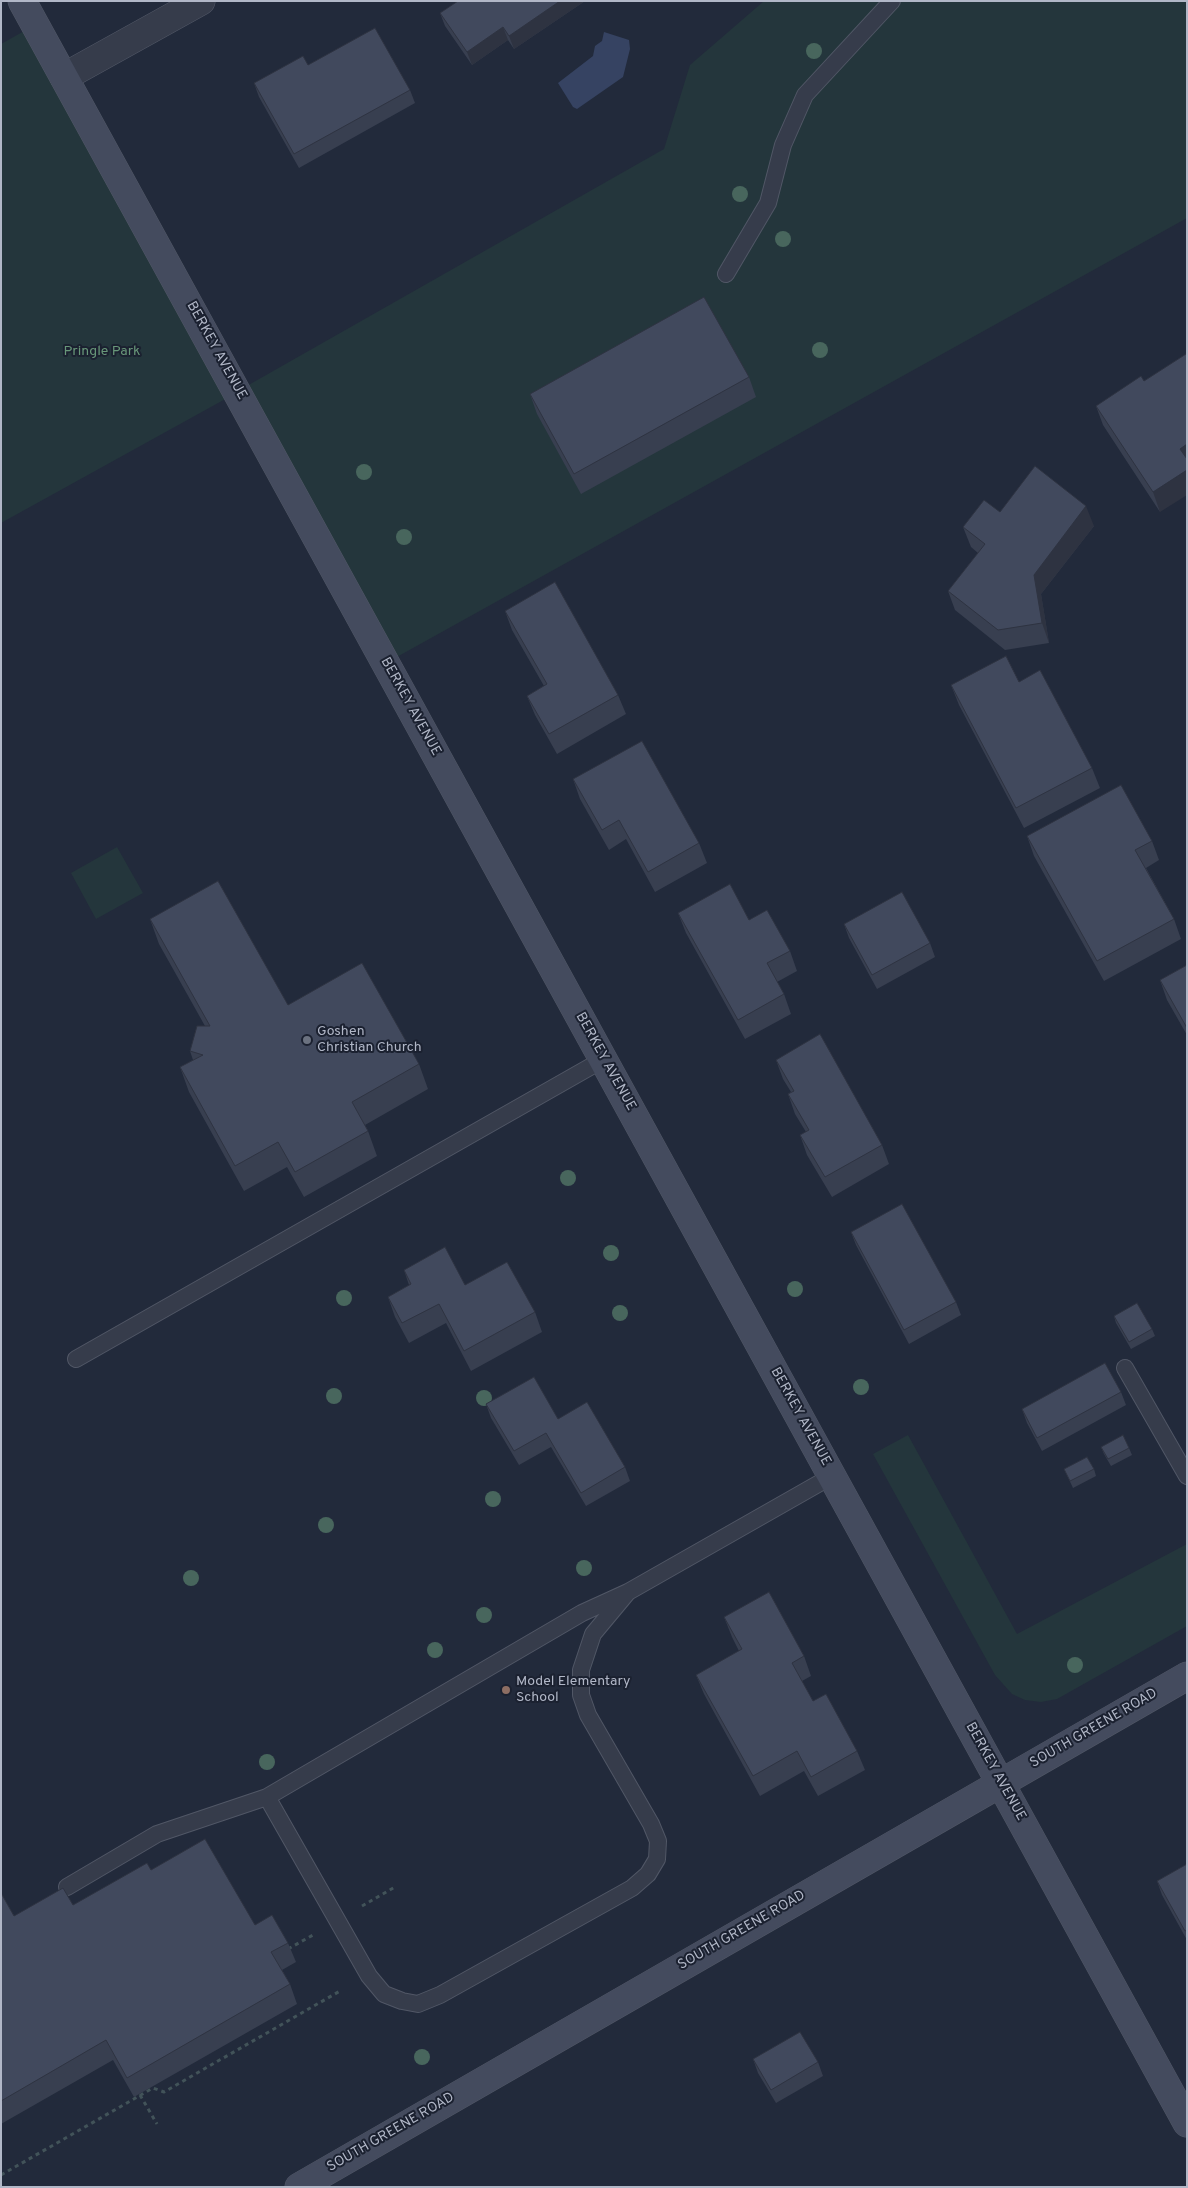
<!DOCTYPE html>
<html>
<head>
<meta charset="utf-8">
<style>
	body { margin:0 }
	#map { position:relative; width:1188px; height:2188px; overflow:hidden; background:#222a3b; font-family:Overpass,sans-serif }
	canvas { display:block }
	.frame { position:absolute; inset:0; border:2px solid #b1b7c7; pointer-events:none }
</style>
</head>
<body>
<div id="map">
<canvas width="1188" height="2188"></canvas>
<div class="frame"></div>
</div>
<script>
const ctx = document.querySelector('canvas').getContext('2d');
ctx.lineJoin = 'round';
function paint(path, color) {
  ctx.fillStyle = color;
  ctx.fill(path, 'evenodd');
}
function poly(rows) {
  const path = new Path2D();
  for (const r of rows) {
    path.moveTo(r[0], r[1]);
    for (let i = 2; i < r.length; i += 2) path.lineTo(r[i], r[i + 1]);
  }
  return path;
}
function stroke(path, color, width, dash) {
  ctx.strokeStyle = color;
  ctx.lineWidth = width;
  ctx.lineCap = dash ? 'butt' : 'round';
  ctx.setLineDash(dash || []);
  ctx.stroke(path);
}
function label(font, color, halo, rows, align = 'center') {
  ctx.font = font + ' Overpass,sans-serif';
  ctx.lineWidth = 4;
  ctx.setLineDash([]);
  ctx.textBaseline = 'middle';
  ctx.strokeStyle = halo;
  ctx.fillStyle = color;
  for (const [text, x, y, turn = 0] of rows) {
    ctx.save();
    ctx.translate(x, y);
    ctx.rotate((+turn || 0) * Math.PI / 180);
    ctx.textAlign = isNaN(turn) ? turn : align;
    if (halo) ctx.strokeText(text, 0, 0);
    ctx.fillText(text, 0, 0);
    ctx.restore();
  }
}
paint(poly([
	[764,1,1187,1,1187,218,386,663,238,392,1,523,1,44,35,25,238,391,664,149,690,65],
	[117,847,143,893,96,919,71,873],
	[908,1435,1017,1634,1187,1544,1187,1626,1057,1699,1041,1702,1025,1700,1012,1694,995,1675,873,1454]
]), '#24363c');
paint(poly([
	[604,32,629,40,630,49,623,77,577,109,573,107,558,83,593,56,595,46,602,41]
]), '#364362');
const lane = poly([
	[726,274,768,203,783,145,805,95,892,1],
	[76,1359,604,1059],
	[1125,1368,1187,1476],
	[628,1592,593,1634,581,1670,581,1695,588,1715,651,1824,658,1841,657,1859,648,1874,632,1888,440,1995,418,2004,402,2001,384,1994,369,1976,267,1797,582,1613,628,1592,832,1476],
	[67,1887,157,1834,267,1797]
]);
const street = poly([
	[64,77,201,1]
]);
const secondary = poly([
	[22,1,1187,2123],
	[299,2187,1187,1676]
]);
stroke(lane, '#515766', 18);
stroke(street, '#515766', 29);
stroke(secondary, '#515766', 29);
stroke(poly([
	[362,1906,395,1887],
	[288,1949,313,1935],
	[140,2095,157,2124],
	[1,2175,153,2088,164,2092,340,1991]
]), '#425359', 3, [4, 4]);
stroke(lane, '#363c4b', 16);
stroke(street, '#363c4b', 28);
stroke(secondary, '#444b5e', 28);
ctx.fillStyle = '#48665d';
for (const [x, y] of [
	[814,51],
	[740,194],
	[783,239],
	[820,350],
	[364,472],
	[404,537],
	[568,1178],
	[611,1253],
	[795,1289],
	[344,1298],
	[620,1313],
	[861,1387],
	[334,1396],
	[484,1398],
	[493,1499],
	[326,1525],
	[584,1568],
	[191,1578],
	[484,1615],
	[435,1650],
	[1075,1665],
	[267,1762],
	[422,2057]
]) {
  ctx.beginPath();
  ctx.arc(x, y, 8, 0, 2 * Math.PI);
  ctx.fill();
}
paint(poly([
	[458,1,585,1,514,49,508,40,472,65,445,26,440,13],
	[308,65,410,90,415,103,299,168,259,97,254,83],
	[749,377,756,397,581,494,537,414,530,394],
	[1144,381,1160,512,1103,425,1096,406],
	[1000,512,1094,526,1041,594,1049,643,1005,650,955,610,948,591,978,553,971,547,963,527],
	[505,611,618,695,626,714,557,754,535,715,527,696,544,686,512,630],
	[1019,682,1092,768,1100,788,1024,828,959,705,951,685],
	[573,779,699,843,707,863,655,892,626,839,609,850,580,799],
	[1027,836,1152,841,1159,860,1146,868,1174,919,1181,939,1104,981,1034,856],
	[678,913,749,920,790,951,797,971,777,982,784,994,791,1014,745,1039,686,933],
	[150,919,288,1005,419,1064,428,1089,365,1125,368,1131,377,1156,304,1197,287,1167,244,1191,189,1092,180,1067,193,1060,190,1051,205,1026,159,944],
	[844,924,930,943,935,957,877,989,849,938],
	[1187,965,1187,1035,1167,1000,1160,980],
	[776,1060,882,1145,889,1164,832,1197,807,1155,800,1135,806,1132,795,1114,788,1094,791,1092,783,1079],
	[851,1232,956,1302,961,1315,909,1344,856,1245],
	[404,1270,465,1285,535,1312,542,1332,471,1371,446,1323,409,1343,395,1317,388,1297,409,1285],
	[1114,1316,1152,1329,1155,1336,1131,1349,1116,1323],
	[1121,1392,1126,1405,1042,1451,1027,1423,1022,1409],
	[486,1404,558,1419,625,1467,630,1481,586,1506,551,1447,519,1465,491,1418],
	[1101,1447,1129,1448,1132,1455,1111,1466,1104,1454],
	[1064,1469,1094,1469,1096,1476,1073,1488],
	[724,1617,804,1656,811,1676,802,1681,813,1701,857,1751,865,1770,818,1796,804,1771,760,1796,704,1694,696,1675,739,1651,732,1637],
	[1187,1864,1187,1940,1162,1895,1157,1881],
	[151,1870,288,1943,296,1962,282,1970,290,1984,297,2004,134,2097,113,2060,1,2124,1,1893,14,1916,73,1905],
	[753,2059,818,2062,823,2076,776,2103,758,2073]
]), '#383f50');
paint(poly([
	[560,1,585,1,514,49,509,36],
	[503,27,508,40,472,65,467,52],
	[1187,444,1187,467,1180,449],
	[1187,470,1187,495,1160,512,1153,492],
	[1086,506,1094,526,1041,594,1049,643,1042,623,1034,575]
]), '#2e3341');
const building = poly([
	[458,1,560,1,509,36,503,27,467,52,440,13,458,1],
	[375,28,410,90,294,154,254,83,303,56,308,65,375,28],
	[704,297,749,377,574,474,530,394,704,297],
	[1186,354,1187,355,1187,444,1180,449,1187,459,1187,470,1153,492,1096,406,1141,376,1144,381,1186,354],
	[1035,466,1086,506,1034,575,1042,623,998,630,948,591,985,544,963,527,984,500,1000,512,1035,466],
	[555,582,618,695,549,734,527,696,547,684,505,611,555,582],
	[1006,656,1019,682,1040,670,1092,768,1016,808,951,685,1006,656],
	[642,741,699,843,648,872,619,820,602,830,573,779,642,741],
	[1121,785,1152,841,1135,850,1174,919,1097,961,1027,836,1121,785],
	[218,881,288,1005,362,963,419,1064,352,1102,368,1131,295,1172,278,1142,235,1166,180,1067,203,1055,190,1051,197,1026,210,1026,150,919,218,881],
	[730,884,749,920,767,910,790,951,767,963,784,994,738,1020,678,913,730,884],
	[902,892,930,943,872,975,844,924,902,892],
	[1187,965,1187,1028,1160,980,1187,965],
	[820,1034,882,1145,825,1177,800,1135,809,1130,788,1094,794,1091,776,1060,820,1034],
	[902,1204,956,1302,904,1330,851,1232,902,1204],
	[445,1247,465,1285,507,1262,535,1312,464,1351,439,1304,402,1323,388,1297,411,1284,404,1270,445,1247],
	[1137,1303,1152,1329,1129,1342,1114,1316,1137,1303],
	[1105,1363,1121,1392,1037,1438,1022,1409,1105,1363],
	[534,1377,558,1419,587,1402,625,1467,581,1493,546,1433,514,1451,486,1404,534,1377],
	[1123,1435,1129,1448,1108,1459,1101,1447,1123,1435],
	[1087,1457,1094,1469,1070,1481,1064,1469,1087,1457],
	[769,1592,804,1656,792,1663,813,1701,826,1694,857,1751,811,1777,797,1751,753,1776,696,1675,742,1649,724,1617,769,1592],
	[205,1839,255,1925,272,1915,288,1943,271,1952,290,1984,127,2078,106,2040,1,2101,1,1893,14,1916,63,1888,73,1905,147,1863,151,1870,205,1839],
	[1187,1864,1187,1930,1185,1931,1157,1881,1187,1864],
	[800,2032,818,2062,771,2090,753,2059,800,2032]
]);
paint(building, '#41495d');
stroke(building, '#2e3341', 1);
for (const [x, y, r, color] of [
	[307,1040,5,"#6b7280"],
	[506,1690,5,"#8d6e63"]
]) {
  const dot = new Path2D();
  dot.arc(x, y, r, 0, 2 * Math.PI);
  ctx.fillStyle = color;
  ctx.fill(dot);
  stroke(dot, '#1b2130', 2);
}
label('14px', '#b1b7c7', '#1b2130', [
	["BERKEY AVENUE",216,351,61],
	["BERKEY AVENUE",410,707,61],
	["BERKEY AVENUE",605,1062,61],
	["BERKEY AVENUE",800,1417,61],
	["SOUTH GREENE ROAD",1094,1729,-30],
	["BERKEY AVENUE",995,1772,61],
	["SOUTH GREENE ROAD",742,1931,-30],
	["SOUTH GREENE ROAD",391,2133,-30]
]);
label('14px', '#689779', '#1b2130', [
	["Pringle Park",102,352]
]);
label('14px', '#b1b7c7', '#1b2130', [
	["Goshen",317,1032],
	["Christian Church",317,1048],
	["Model Elementary",516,1682],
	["School",516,1698]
], 'left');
</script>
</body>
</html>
